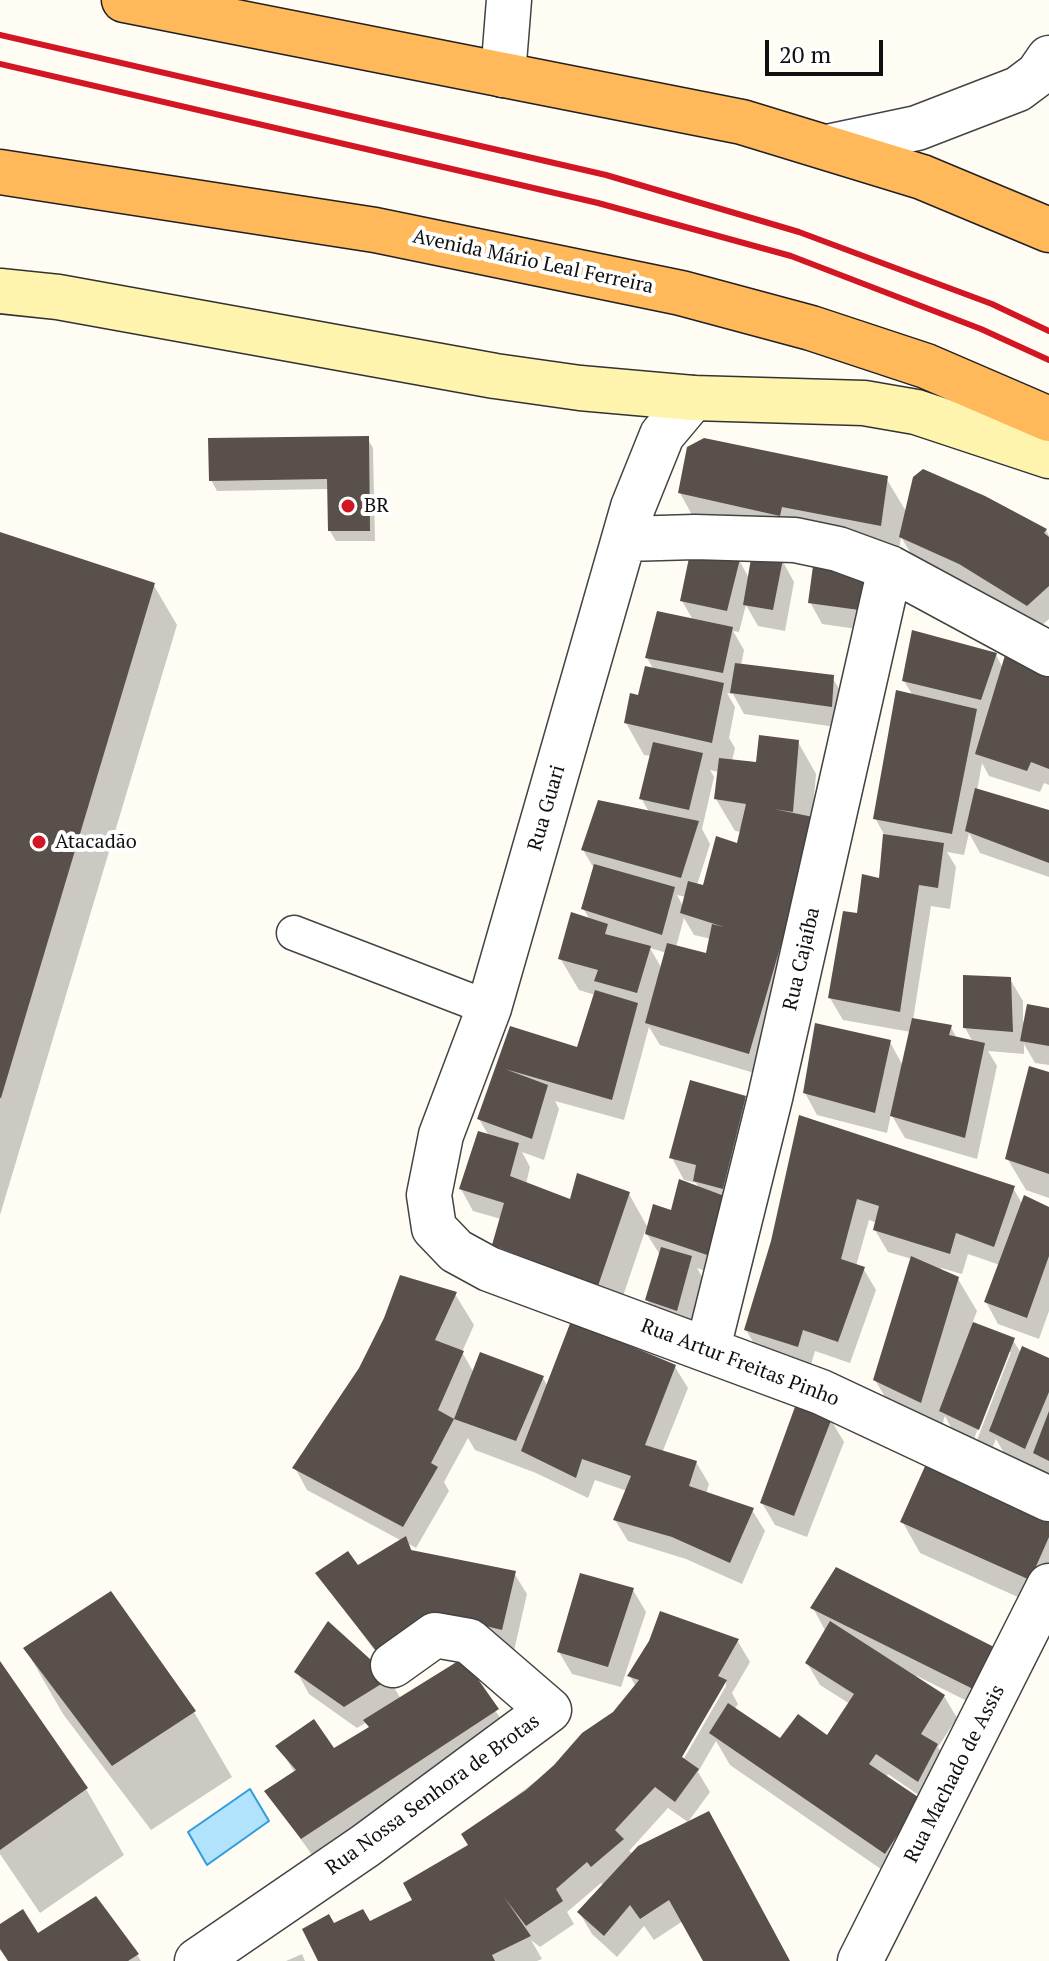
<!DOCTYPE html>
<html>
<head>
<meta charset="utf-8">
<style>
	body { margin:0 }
	#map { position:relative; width:1049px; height:1961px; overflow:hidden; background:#fffcf3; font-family:"PT Serif",serif }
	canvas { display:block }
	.scale { position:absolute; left:765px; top:40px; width:118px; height:36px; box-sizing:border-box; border:4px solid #101010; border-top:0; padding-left:10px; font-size:24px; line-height:28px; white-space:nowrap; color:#101010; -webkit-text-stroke:6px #fff; paint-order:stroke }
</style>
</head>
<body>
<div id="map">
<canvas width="1049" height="1961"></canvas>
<div class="scale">20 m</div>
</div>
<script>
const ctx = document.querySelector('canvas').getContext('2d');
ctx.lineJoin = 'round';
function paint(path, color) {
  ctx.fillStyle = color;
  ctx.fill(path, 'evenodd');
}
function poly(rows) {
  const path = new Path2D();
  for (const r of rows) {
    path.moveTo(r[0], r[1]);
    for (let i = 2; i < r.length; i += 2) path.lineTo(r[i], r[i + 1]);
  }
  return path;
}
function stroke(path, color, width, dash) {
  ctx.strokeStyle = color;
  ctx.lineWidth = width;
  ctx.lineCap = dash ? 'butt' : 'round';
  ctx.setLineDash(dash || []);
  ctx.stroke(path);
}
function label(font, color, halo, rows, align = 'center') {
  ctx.font = font + ' "PT Serif",serif';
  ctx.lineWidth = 8;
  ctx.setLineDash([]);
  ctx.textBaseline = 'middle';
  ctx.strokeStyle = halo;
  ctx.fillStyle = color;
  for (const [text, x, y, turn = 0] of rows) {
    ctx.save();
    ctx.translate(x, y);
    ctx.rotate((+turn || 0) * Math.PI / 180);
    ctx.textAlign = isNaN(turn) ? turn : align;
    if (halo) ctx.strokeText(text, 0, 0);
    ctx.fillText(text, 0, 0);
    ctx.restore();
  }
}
const water = poly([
	[250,1789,269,1821,207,1865,188,1832,250,1789]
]);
paint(water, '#b1e3fd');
stroke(water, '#2f9cdd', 2);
paint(poly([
	[367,438,373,448,375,541,336,541,330,531,329,489,217,491,211,480],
	[886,478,907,513,1046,530,1049,536,1049,619,1040,627,980,596,974,586,954,578,952,584,920,569,901,537,898,557,792,537,692,515,680,493],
	[0,534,153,584,177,625,0,1215],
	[739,560,750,580,782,560,794,582,785,631,758,626,746,605,739,632,733,631,744,650,741,666,832,677,845,699,843,728,744,714,733,694,727,693,735,707,729,738,735,748,732,761,757,764,798,742,816,774,812,819,761,1075,660,1045,649,1027,624,1120,555,1101,559,1109,544,1160,522,1152,530,1167,526,1184,571,1202,629,1194,648,1228,700,1189,696,1183,684,1180,672,1158,744,1097,757,1119,728,1279,697,1268,704,1280,689,1331,660,1322,647,1300,660,1255,645,1231,616,1317,506,1267,494,1245,501,1219,473,1211,461,1189,489,1136,479,1119,511,1028,579,1049,595,995,579,990,560,958,590,920,583,908,595,870,583,850,649,812,641,798,652,756,644,755,626,723,642,698,654,670,647,658,693,620,682,601],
	[710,770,719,772,716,799,735,831,742,832,739,845,704,887,697,885,710,844,702,829,714,777],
	[677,895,686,897,683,906],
	[684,918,694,935,711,939,707,956,676,947],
	[650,948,667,953,662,969],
	[864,578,871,631,822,624,810,602],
	[996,655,1003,668,1049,678,1049,785,1044,783,1040,792,989,776,982,763,977,791,1049,812,1049,877,980,853,969,833,964,855,947,852,956,867,950,909,931,906,913,1020,951,1027,957,1039,973,1042,965,1028,1010,979,1023,1001,1023,1022,1049,1010,1049,1065,1035,1063,1024,1044,1024,1054,988,1051,997,1066,977,1159,905,1138,891,1114,887,1133,817,1115,805,1093,890,1042,903,1066,911,1032,843,1020,830,998,858,915,881,880,885,836,875,818,913,696,904,681],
	[1049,1074,1049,1198,1026,1190,1007,1158],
	[800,1118,1013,1188,1023,1205,1049,1209,1049,1311,1039,1339,998,1324,986,1302,1000,1265,968,1254,962,1274,941,1268,940,1271,958,1279,977,1311,972,1324,1013,1340,1021,1353,1049,1360,1049,1475,1010,1463,996,1439,991,1451,954,1433,945,1416,939,1434,894,1412,875,1380,912,1259,888,1252,875,1230,877,1223,869,1220,856,1266,863,1268,876,1290,850,1363,815,1351,810,1368,759,1352,746,1330,773,1241],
	[1007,1352,1011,1352,977,1440,974,1439],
	[455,1294,474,1325,462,1352,474,1373,543,1378,548,1387,675,1367,688,1388,662,1453,696,1462,709,1484,706,1494,752,1510,765,1531,742,1584,686,1559,628,1541,615,1520,627,1491,595,1480,588,1498,536,1473,475,1450,468,1438,444,1482,449,1491,416,1548,409,1544,413,1553,514,1573,527,1594,514,1651,446,1635,391,1673,318,1573,358,1568,402,1541,307,1490,295,1468],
	[831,1420,844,1442,807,1537,775,1525,762,1503],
	[902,1521,1049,1521,1049,1611,920,1553],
	[633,1590,646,1612,621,1687,572,1674,559,1652],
	[110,1594,194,1712,232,1777,151,1830,63,1714,25,1648],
	[813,1608,994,1650,987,1711,917,1676,915,1678,944,1696,957,1718,938,1747,950,1768,930,1803,888,1774,886,1778,919,1801,904,1885,730,1765,716,1741,698,1772,710,1792,688,1822,668,1808,629,1851,789,1961,705,1961,683,1921,654,1940,644,1926,617,1957,592,1934,579,1912,604,1886,601,1883,567,1912,574,1924,540,1947,531,1940,542,1959,537,1961,320,1961,333,1925,370,1924,414,1900,470,1846,464,1835,556,1766,615,1713,636,1687,630,1676,737,1640,750,1662,732,1693,738,1704,734,1710,781,1741,828,1738,850,1704,820,1685,807,1663,826,1632],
	[726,1678,726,1686,679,1767,675,1765],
	[463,1661,521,1750,315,1859,266,1791,295,1773,278,1746,333,1751,371,1729,367,1722,357,1728,309,1694,297,1672,389,1679,401,1699],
	[0,1665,86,1789,124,1855,40,1913,0,1854],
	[0,1926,137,1955,141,1961,9,1961,0,1946],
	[302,1954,305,1961,286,1961]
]), '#0003');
paint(poly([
	[369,436,370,531,328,531,327,479,209,481,208,438],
	[704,438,888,476,881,526,782,507,780,516,678,493,687,447],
	[923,469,985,496,1047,529,1044,533,1049,537,1049,586,1027,606,959,564,899,537,913,477],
	[0,532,155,583,1,1098,0,1098],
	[690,553,740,559,727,611,680,601],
	[752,553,783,559,773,610,743,605],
	[813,566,865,576,859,610,808,603],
	[657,611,733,627,723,673,645,658],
	[912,630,997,653,981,700,902,681],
	[1006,652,1049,674,1049,769,1031,762,1027,771,975,754],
	[735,663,834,675,832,707,730,693],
	[645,666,724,683,712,743,624,723,630,693,638,695],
	[896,690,977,709,952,834,873,819],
	[759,735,799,740,793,812,774,809,818,818,749,1054,645,1023,667,943,706,953,712,924,724,927,680,913,688,881,703,885,716,836,737,843,746,804,714,799,719,758,756,762],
	[653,742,703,753,689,810,639,799],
	[975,788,1049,810,1049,863,965,831],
	[598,800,699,821,681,878,581,850],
	[883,834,944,843,938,888,919,885,900,1012,828,998,843,911,857,913,862,874,879,878],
	[594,864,675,887,662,935,581,909],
	[571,912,608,924,605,934,651,946,637,993,594,981,598,970,558,959],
	[963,975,1011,977,1013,1032,963,1028],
	[595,990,638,1003,612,1100,505,1069,548,1085,532,1139,477,1119,510,1026,577,1047],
	[1027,1004,1049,1008,1049,1046,1020,1041],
	[912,1018,952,1025,949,1035,985,1043,965,1138,890,1116],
	[815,1023,891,1040,875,1113,803,1093],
	[1029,1066,1049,1072,1049,1174,1005,1159],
	[690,1080,746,1096,723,1189,693,1181,696,1165,669,1158],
	[799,1115,1015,1186,994,1247,956,1233,950,1254,873,1230,879,1206,857,1199,841,1259,865,1267,838,1342,803,1330,798,1347,744,1330,771,1241],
	[478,1131,519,1143,510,1176,570,1199,577,1173,630,1192,598,1286,492,1245,504,1203,459,1189],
	[679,1179,727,1197,716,1258,645,1234,653,1204,671,1210],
	[1024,1195,1049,1207,1049,1256,1027,1318,984,1302],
	[661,1247,692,1256,677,1311,645,1300],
	[911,1256,959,1277,921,1403,873,1380],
	[400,1275,457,1292,435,1340,464,1351,438,1410,454,1419,431,1463,438,1467,403,1527,292,1468,359,1368,384,1318],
	[571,1321,676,1365,645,1445,697,1461,689,1486,754,1508,730,1563,672,1537,613,1520,631,1476,582,1459,576,1478,521,1451],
	[973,1322,1015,1338,979,1430,939,1411],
	[1022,1346,1049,1358,1049,1392,1025,1449,989,1431],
	[480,1352,544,1376,516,1441,454,1419],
	[796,1404,832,1418,794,1516,760,1503],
	[1049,1411,1049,1461,1033,1453],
	[926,1464,1049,1519,1049,1537,1030,1580,900,1522],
	[406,1536,411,1550,516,1571,502,1630,433,1613,377,1652,315,1573,348,1551,358,1565],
	[836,1567,996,1648,975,1690,810,1608],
	[580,1573,634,1588,608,1667,557,1652],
	[111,1591,196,1711,112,1766,23,1648],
	[660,1611,739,1639,718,1676,727,1680,682,1757,699,1769,675,1802,655,1787,615,1830,624,1839,591,1867,587,1862,556,1889,563,1901,526,1926,504,1897,531,1936,492,1955,495,1961,318,1961,302,1929,329,1914,334,1923,363,1909,370,1921,412,1900,403,1883,468,1845,461,1834,526,1790,554,1765,582,1733,613,1712,639,1680,627,1676,649,1641],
	[328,1621,391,1678,344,1707,294,1672],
	[830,1621,945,1695,921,1734,938,1744,918,1782,876,1754,869,1764,921,1799,885,1854,709,1733,728,1703,780,1738,798,1714,827,1735,854,1694,805,1663],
	[463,1658,499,1709,301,1839,264,1791,296,1770,275,1746,314,1719,334,1748,369,1727,363,1720],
	[0,1661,88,1788,0,1850],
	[709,1811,790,1961,703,1961,669,1900,640,1919,630,1905,604,1936,577,1912,638,1846],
	[96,1896,139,1954,128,1961,8,1961,0,1949,0,1924,23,1909,38,1933]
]), '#5a504b');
const pedestrian = poly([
	[294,933,489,1008]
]);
const minor = poly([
	[503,75,509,0],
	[832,146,917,128,1018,89,1038,74,1049,58],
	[693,398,662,435,633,507,489,1008,441,1135,429,1195,434,1228,456,1251,489,1269,821,1392,1049,1499],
	[625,539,695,537,795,540,838,549,890,568,1049,654],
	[708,1348,770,1098,890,568],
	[197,1961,365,1846,549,1710,469,1641,435,1635,393,1665],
	[860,1961,1049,1586]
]);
const secondary = poly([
	[0,291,58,297,495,376,580,388,693,398,864,403,916,412,1049,456]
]);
const trunk = poly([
	[124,0,742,122,922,177,1049,230],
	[0,172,375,230,681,293,811,328,926,366,1049,419]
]);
stroke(pedestrian, '#434343', 37);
stroke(minor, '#434343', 47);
stroke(secondary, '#323232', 47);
stroke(trunk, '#212121', 47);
stroke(pedestrian, '#fff', 34);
stroke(minor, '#fff', 44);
stroke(secondary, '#fff4ae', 44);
stroke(trunk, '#ffb85a', 44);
stroke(poly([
	[0,35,606,175,799,232,992,304,1049,331],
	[0,64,598,203,791,256,981,329,1049,360]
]), '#d21624', 6);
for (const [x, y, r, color] of [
	[348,506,8,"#d21624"],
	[39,842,8,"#d21624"]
]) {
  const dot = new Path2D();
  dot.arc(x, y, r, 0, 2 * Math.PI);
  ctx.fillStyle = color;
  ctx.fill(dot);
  stroke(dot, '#fff', 3);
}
label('20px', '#101010', '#fff', [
	["Avenida Mário Leal Ferreira",533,262,12],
	["Rua Guari",547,808,-74],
	["Rua Cajaíba",802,959,-77],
	["Rua Artur Freitas Pinho",740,1363,21],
	["Rua Machado de Assis",955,1774,-63],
	["Rua Nossa Senhora de Brotas",433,1795,-36]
]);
label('20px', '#101010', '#fff', [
	["BR",364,506],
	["Atacadão",55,842]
], 'left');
</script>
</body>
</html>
